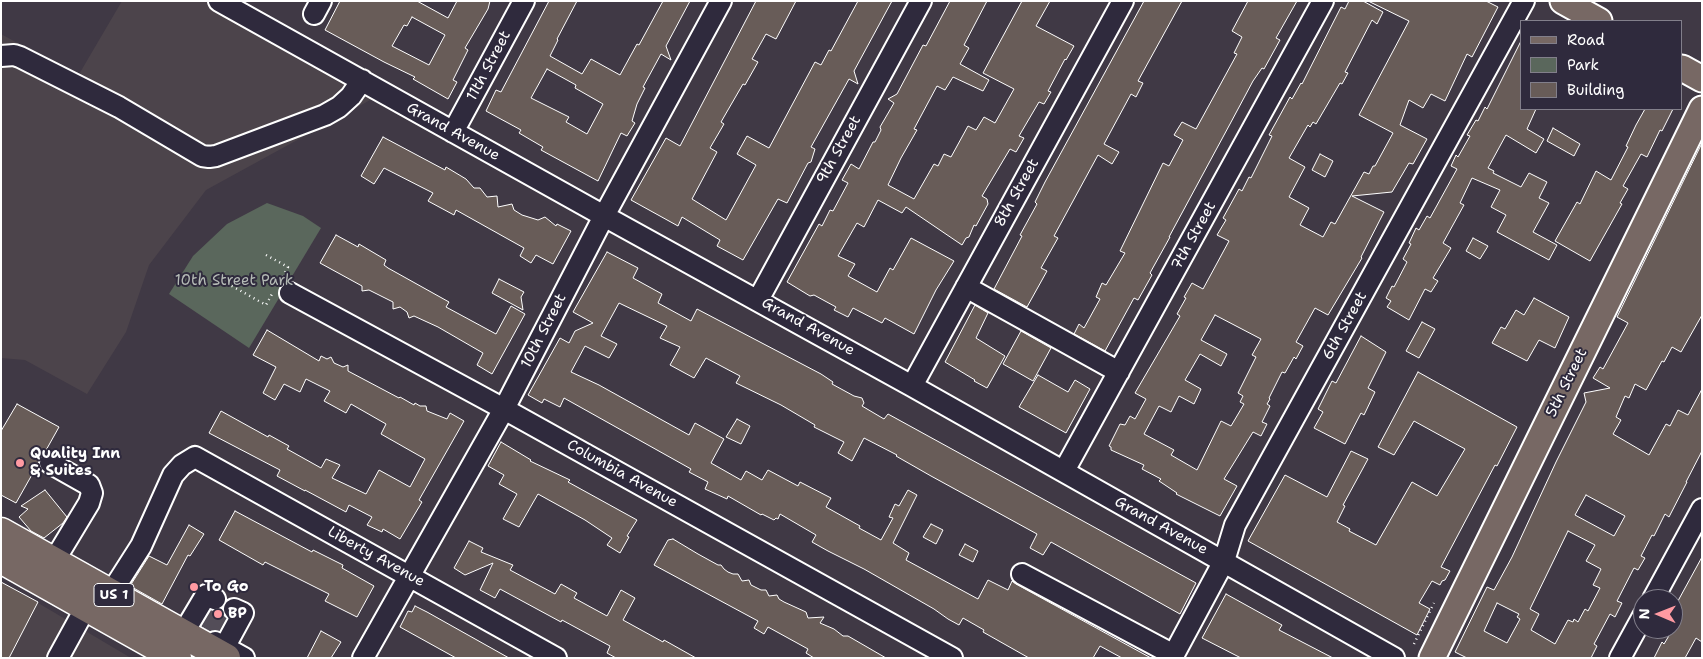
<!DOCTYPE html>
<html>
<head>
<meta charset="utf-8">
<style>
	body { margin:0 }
	#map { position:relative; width:1703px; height:659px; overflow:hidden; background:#403945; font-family:"Shantell Sans",sans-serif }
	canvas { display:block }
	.frame { position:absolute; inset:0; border:2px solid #fff; pointer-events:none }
	.legend { position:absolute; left:1520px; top:20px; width:162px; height:90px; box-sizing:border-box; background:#2f2a3d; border:1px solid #827f8b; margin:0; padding:6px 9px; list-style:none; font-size:15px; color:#fff }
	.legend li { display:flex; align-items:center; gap:10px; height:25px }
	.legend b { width:25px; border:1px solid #827f8b }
	.north { position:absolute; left:1633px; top:589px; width:50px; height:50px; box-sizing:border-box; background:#2f2a3d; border:1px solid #827f8b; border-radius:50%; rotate:271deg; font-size:14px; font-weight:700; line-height:20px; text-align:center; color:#fff }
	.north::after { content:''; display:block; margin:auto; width:18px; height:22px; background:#ff9aa2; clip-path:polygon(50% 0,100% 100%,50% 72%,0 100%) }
</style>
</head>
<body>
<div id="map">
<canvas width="1703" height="659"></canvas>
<div class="frame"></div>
<ul class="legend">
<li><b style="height:6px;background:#776864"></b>Road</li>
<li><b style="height:14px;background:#5a675c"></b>Park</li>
<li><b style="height:14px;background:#685c58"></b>Building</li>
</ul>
<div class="north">N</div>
</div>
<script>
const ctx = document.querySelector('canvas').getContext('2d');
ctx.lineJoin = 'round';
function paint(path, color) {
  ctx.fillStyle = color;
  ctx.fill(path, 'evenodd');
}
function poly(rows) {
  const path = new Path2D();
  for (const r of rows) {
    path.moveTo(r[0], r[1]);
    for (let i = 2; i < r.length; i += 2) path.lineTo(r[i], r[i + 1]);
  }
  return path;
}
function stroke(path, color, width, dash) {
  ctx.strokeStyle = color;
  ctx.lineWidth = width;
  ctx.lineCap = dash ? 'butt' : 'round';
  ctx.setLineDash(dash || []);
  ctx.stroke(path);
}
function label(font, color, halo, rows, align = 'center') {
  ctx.font = font + ' "Shantell Sans",sans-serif';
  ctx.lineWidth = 4;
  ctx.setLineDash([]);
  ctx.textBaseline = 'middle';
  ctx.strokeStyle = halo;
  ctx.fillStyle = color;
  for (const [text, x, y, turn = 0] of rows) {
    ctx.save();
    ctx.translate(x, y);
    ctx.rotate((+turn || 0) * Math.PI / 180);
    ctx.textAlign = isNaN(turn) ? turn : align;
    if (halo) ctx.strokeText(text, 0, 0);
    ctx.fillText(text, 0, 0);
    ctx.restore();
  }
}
paint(poly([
	[122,1,230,1,383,93,206,190,149,265,126,332,87,394,25,360,1,358,1,34,78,76],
	[1,581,131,658,1,658]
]), '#4c444b');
paint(poly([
	[267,203,303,216,321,228,249,348,169,294,193,256,227,224]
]), '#5a675c');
const building = poly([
	[340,1,417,1,448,18,457,1,490,1,488,9,465,48,468,50,453,80,457,82,448,99,413,79,415,77,384,62,325,30,340,1],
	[412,17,445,35,429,65,392,46,404,25,407,26,412,17],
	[549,1,577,1,557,39,558,40,550,56,582,74,591,59,620,75,637,44,639,45,663,1,690,1,666,46,671,60,661,54,643,87,645,88,637,104,632,121,635,123,627,136,621,133,598,181,541,150,543,147,519,133,521,130,486,111,496,90,501,92,549,1],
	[547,69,576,85,575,88,603,104,587,134,566,122,569,117,531,98,547,69],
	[756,1,796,1,776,39,766,34,752,59,758,62,745,85,743,84,721,122,724,124,710,148,717,152,692,199,726,220,756,165,737,154,747,136,769,148,815,62,821,65,829,50,831,51,858,1,892,1,854,71,858,84,849,79,811,147,815,149,811,162,808,163,787,203,778,199,743,260,717,246,720,240,682,217,678,226,631,200,666,138,680,146,756,1],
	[950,1,987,1,964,45,969,48,960,64,989,80,983,91,953,77,945,90,937,86,914,129,917,130,901,158,888,185,914,199,934,164,938,166,944,154,951,157,968,126,976,130,984,117,995,123,1014,89,983,73,1022,1,1050,1,1036,26,1074,46,1066,60,1065,59,1048,91,1051,92,1044,104,1039,102,1019,136,1024,138,1016,152,1010,149,982,196,987,199,988,204,976,226,974,225,969,237,966,238,962,245,906,207,902,213,878,200,864,227,857,223,838,256,855,264,848,276,877,292,890,268,893,270,911,238,954,261,936,290,914,334,885,318,882,323,853,308,848,317,834,310,836,307,814,295,810,296,787,282,819,224,822,226,830,210,833,211,848,183,842,180,851,164,859,169,873,142,875,142,881,130,880,127,894,103,888,99,897,94,923,45,926,46,950,1],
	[1144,1,1182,1,1138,81,1143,83,1136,97,1131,94,1104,144,1119,152,1112,164,1098,155,1054,236,1058,238,1041,268,1047,271,1027,307,994,289,1022,236,1020,235,1037,204,1035,202,1045,182,1144,1],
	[1248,1,1297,1,1276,38,1280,40,1264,69,1262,68,1253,81,1230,124,1169,237,1170,237,1150,273,1152,275,1138,300,1134,298,1105,351,1074,334,1079,324,1084,328,1100,299,1096,297,1102,283,1106,285,1125,253,1120,251,1163,163,1169,166,1183,140,1174,135,1182,122,1196,129,1237,54,1234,53,1242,37,1232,31,1248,1],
	[1349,1,1363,1,1383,12,1377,24,1372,20,1345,72,1348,73,1342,84,1340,83,1316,124,1313,122,1310,127,1308,125,1289,158,1305,167,1289,197,1309,208,1300,225,1323,237,1331,222,1335,224,1364,172,1369,174,1373,166,1375,166,1393,133,1359,115,1409,21,1368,1,1486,1,1498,7,1472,57,1467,54,1445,101,1431,94,1423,108,1409,100,1400,125,1427,139,1413,164,1409,163,1392,192,1352,196,1384,212,1361,257,1362,258,1328,315,1315,308,1296,342,1303,346,1296,359,1294,357,1285,373,1282,372,1269,398,1270,399,1267,404,1270,406,1262,422,1267,424,1261,436,1253,432,1224,479,1237,486,1220,516,1176,494,1177,493,1159,481,1161,479,1142,469,1144,465,1111,450,1111,447,1109,446,1120,424,1125,425,1130,416,1135,419,1146,399,1135,393,1180,316,1177,314,1186,298,1184,297,1192,283,1203,289,1229,241,1217,235,1226,220,1223,218,1239,189,1242,191,1249,177,1251,178,1272,136,1269,135,1290,97,1292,99,1301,83,1302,84,1341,7,1345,9,1349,1],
	[1215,315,1261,339,1252,355,1256,357,1238,393,1243,396,1240,402,1244,404,1231,426,1221,421,1197,470,1171,455,1174,450,1144,434,1159,406,1171,412,1179,396,1194,404,1201,389,1185,380,1200,354,1221,366,1227,354,1201,340,1215,315],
	[1522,39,1522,109,1536,109,1527,129,1544,139,1536,153,1506,135,1488,168,1494,171,1493,173,1521,187,1529,173,1547,182,1539,198,1549,203,1533,232,1557,245,1549,260,1497,232,1506,215,1491,207,1500,190,1472,178,1460,203,1464,205,1443,243,1451,248,1433,278,1438,281,1431,292,1425,289,1409,320,1387,307,1391,301,1386,298,1392,286,1394,287,1407,262,1403,259,1411,244,1409,243,1416,228,1419,230,1427,216,1430,218,1457,169,1451,166,1456,155,1458,157,1470,136,1467,135,1476,120,1478,121,1485,107,1487,109,1522,39],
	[1645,109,1673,109,1662,131,1660,130,1647,157,1641,154,1623,186,1628,189,1620,203,1622,204,1590,261,1555,241,1577,202,1580,204,1596,171,1611,180,1628,147,1626,146,1636,125,1645,109],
	[1553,128,1580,144,1574,156,1547,141,1553,128],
	[383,137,445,170,446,167,466,179,474,188,480,188,487,197,497,196,498,207,512,204,514,210,522,215,538,220,545,217,556,226,557,224,571,231,553,264,536,255,531,263,520,256,524,248,456,210,454,215,428,201,433,193,384,168,374,184,361,176,383,137],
	[1702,143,1702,315,1681,352,1672,347,1664,362,1662,361,1646,390,1635,384,1629,398,1625,396,1616,417,1621,420,1613,434,1649,455,1666,424,1670,426,1678,410,1688,415,1702,389,1702,451,1686,482,1687,482,1669,517,1665,514,1654,536,1652,535,1641,556,1645,558,1638,570,1634,568,1617,601,1622,603,1615,617,1610,614,1594,644,1597,646,1591,658,1467,658,1455,652,1487,587,1494,590,1512,557,1556,462,1586,402,1584,393,1610,388,1593,378,1600,367,1603,369,1628,323,1617,317,1702,143],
	[1586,495,1625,516,1614,536,1575,515,1586,495],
	[1568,531,1595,545,1586,561,1601,569,1593,585,1600,588,1588,611,1585,609,1578,622,1574,619,1573,622,1568,620,1555,644,1531,630,1539,614,1530,609,1568,531],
	[1497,603,1519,614,1517,617,1520,619,1507,643,1484,631,1497,603],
	[1320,154,1333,161,1325,177,1312,170,1320,154],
	[336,235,358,247,359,244,386,260,384,265,388,268,449,302,446,307,496,334,511,306,525,314,492,374,477,365,483,353,438,327,414,316,409,318,407,312,400,307,393,309,393,302,369,290,362,291,362,286,320,263,336,235],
	[1473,238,1488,246,1480,259,1466,251,1473,238],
	[607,252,638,268,633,278,662,294,658,303,691,321,697,309,821,374,833,382,832,384,854,396,862,398,864,403,862,406,884,419,888,414,1196,583,1180,614,1051,542,1043,555,1030,548,1037,534,931,476,896,456,897,455,864,438,852,461,838,453,844,442,814,427,815,425,781,405,736,383,740,376,706,358,694,378,670,365,680,347,660,338,667,326,619,303,601,336,617,344,609,358,585,346,571,372,599,385,689,435,695,423,724,439,711,463,741,480,746,471,762,480,768,470,798,486,800,482,831,498,826,507,860,526,859,528,881,540,893,518,889,517,895,504,899,506,908,490,917,495,893,543,909,553,906,560,978,599,988,580,1008,590,1012,581,1016,584,1151,658,1122,658,1100,646,1093,658,1029,658,983,632,984,630,963,618,959,625,948,619,934,609,864,569,828,551,812,542,816,535,780,514,778,519,776,518,774,520,762,514,761,515,728,496,727,499,705,489,708,482,689,472,691,469,564,398,560,407,544,399,542,403,528,395,560,338,569,343,575,331,593,323,573,312,607,252],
	[499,279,524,292,521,297,523,310,492,293,499,279],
	[1534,298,1569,317,1555,348,1539,340,1527,361,1492,343,1501,327,1505,329,1516,310,1524,315,1534,298],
	[975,305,988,313,976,338,1005,356,987,388,974,381,975,380,945,362,975,305],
	[1422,322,1435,329,1419,358,1406,351,1422,322],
	[267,330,319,361,321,356,327,359,331,357,334,363,343,367,348,365,348,371,399,398,400,397,414,405,415,403,420,406,426,406,427,411,447,419,450,413,464,421,419,500,422,502,400,539,383,529,382,532,367,525,372,517,349,505,346,512,305,490,305,491,277,476,280,470,209,433,221,411,268,437,269,435,289,446,287,449,321,468,326,459,340,465,332,478,366,494,379,470,410,487,425,459,381,434,386,424,351,404,346,413,324,401,330,391,306,379,300,392,284,384,275,400,263,393,276,367,253,355,267,330],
	[1021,331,1051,348,1033,381,1003,364,1021,331],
	[1361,336,1386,352,1368,388,1375,392,1364,415,1361,413,1345,444,1314,428,1323,412,1318,409,1332,381,1336,383,1361,336],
	[1418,372,1517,427,1497,466,1495,465,1441,567,1450,571,1445,580,1442,581,1440,585,1432,581,1419,603,1430,609,1417,635,1248,541,1285,475,1327,497,1351,451,1368,459,1343,505,1345,506,1337,522,1350,529,1349,531,1376,545,1412,482,1437,496,1465,449,1414,421,1394,455,1378,447,1418,372],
	[1038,375,1068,392,1075,380,1090,389,1066,433,1019,407,1038,375],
	[17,404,59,427,45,452,40,457,38,464,16,503,1,495,1,431,17,404],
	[737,419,750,426,741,444,726,437,737,419],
	[501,442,531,460,530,461,570,480,568,482,637,520,627,536,629,537,620,553,607,545,612,538,585,520,538,494,519,527,503,519,517,494,499,484,504,475,488,466,501,442],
	[45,490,67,517,63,523,44,538,31,531,19,517,28,509,21,506,45,490],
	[235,511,312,552,313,550,343,565,342,568,374,586,357,617,325,601,329,594,265,562,263,565,219,540,235,511],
	[931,524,943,530,936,544,923,537,931,524],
	[189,525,204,534,190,556,188,555,162,604,130,586,149,556,167,565,189,525],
	[673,539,698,554,718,565,721,565,724,569,728,572,733,574,738,574,742,581,749,580,751,585,761,590,766,590,769,596,777,595,779,599,784,602,806,612,808,618,824,617,820,623,834,629,843,636,848,636,886,658,814,658,806,653,808,649,768,627,764,634,754,628,758,621,654,565,668,540,673,539],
	[469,541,483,548,481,552,513,565,510,570,555,594,561,584,577,593,574,598,607,616,621,590,635,598,623,620,663,642,664,640,696,658,616,658,607,653,610,646,562,620,561,622,500,589,495,598,480,590,493,563,465,575,454,568,469,541],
	[965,544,978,551,973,562,959,555,965,544],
	[1702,557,1702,642,1696,638,1685,658,1654,658,1662,642,1664,644,1673,629,1673,610,1702,557],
	[1,582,38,602,9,658,1,658,1,582],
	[1226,594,1282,625,1279,630,1333,658,1241,658,1202,638,1226,594],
	[415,606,427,612,509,658,456,658,400,627,408,611,412,612,415,606],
	[222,608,224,616,227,618,220,631,210,631,201,626,211,610,217,611,222,608],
	[321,631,341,642,331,658,307,658,321,631]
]);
paint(building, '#685c58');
stroke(building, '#fff', 1);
stroke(poly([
	[205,617,223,627]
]), '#534d58', 20, [20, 10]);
const minor = poly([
	[219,1,604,216,912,386,1394,658],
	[314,14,321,1],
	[1,56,14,55,20,57,119,107,202,156,209,157,216,156,325,115,339,107,351,96,362,80],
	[453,132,524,1],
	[966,287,1119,372],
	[290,293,504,409,952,658],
	[758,300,921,1],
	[912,386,1123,1],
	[50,463,89,485,92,493,89,503,54,561],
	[1064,471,1323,1],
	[1022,574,1174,655],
	[111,593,141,546,173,475,182,465,195,457,556,658],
	[1653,599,1702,509],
	[187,627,206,595,215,599],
	[215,642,244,658],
	[224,648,243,613,234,609],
	[58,658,86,607],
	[363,658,504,409,604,216,721,1],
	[1172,658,1224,561,1235,525,1524,1],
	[1620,658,1643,616]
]);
const major = poly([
	[1563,1,1599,21],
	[1682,68,1702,79],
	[1432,658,1702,109]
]);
const highway = poly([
	[1,532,226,658],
	[1,559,177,658]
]);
stroke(minor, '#fff', 24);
stroke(major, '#fff', 29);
stroke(highway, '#fff', 31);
stroke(poly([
	[266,255,288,267,282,278],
	[223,281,266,305,272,294],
	[1414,644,1434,603]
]), '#fff', 2.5, [1, 4]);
stroke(minor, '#2f2a3d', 20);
stroke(major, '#776864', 25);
stroke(highway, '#776864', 28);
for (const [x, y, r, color] of [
	[20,463,5,"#ff9aa2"],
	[194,587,5,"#ff9aa2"],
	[218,614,5,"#ff9aa2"]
]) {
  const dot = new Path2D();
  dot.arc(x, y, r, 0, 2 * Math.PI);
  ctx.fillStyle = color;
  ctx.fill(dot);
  stroke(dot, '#2f2a3d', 2);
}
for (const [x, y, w] of [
	[114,595,40]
]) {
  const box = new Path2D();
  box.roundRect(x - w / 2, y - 11.5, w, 23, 4);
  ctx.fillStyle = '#2f2a3d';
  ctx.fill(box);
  stroke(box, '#fff', 1);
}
label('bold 14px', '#fff', null, [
	["US 1",114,595]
]);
label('15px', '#fff', '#2f2a3d', [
	["11th Street",489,66,-62],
	["Grand Avenue",453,132,29],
	["9th Street",839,150,-61],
	["8th Street",1017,193,-61],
	["7th Street",1194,236,-61],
	["6th Street",1345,326,-61],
	["Grand Avenue",808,327,29],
	["10th Street",544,331,-63],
	["5th Street",1567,383,-64],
	["Columbia Avenue",622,474,29],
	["Grand Avenue",1161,526,29],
	["Liberty Avenue",376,557,29]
]);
label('15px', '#b5bbb6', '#2f2a3d', [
	["10th Street Park",234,281]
]);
label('bold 15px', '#fff', '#2f2a3d', [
	["Quality Inn",30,454],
	["& Suites",30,471],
	["To Go",204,587],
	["BP",228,614]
], 'left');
</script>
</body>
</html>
